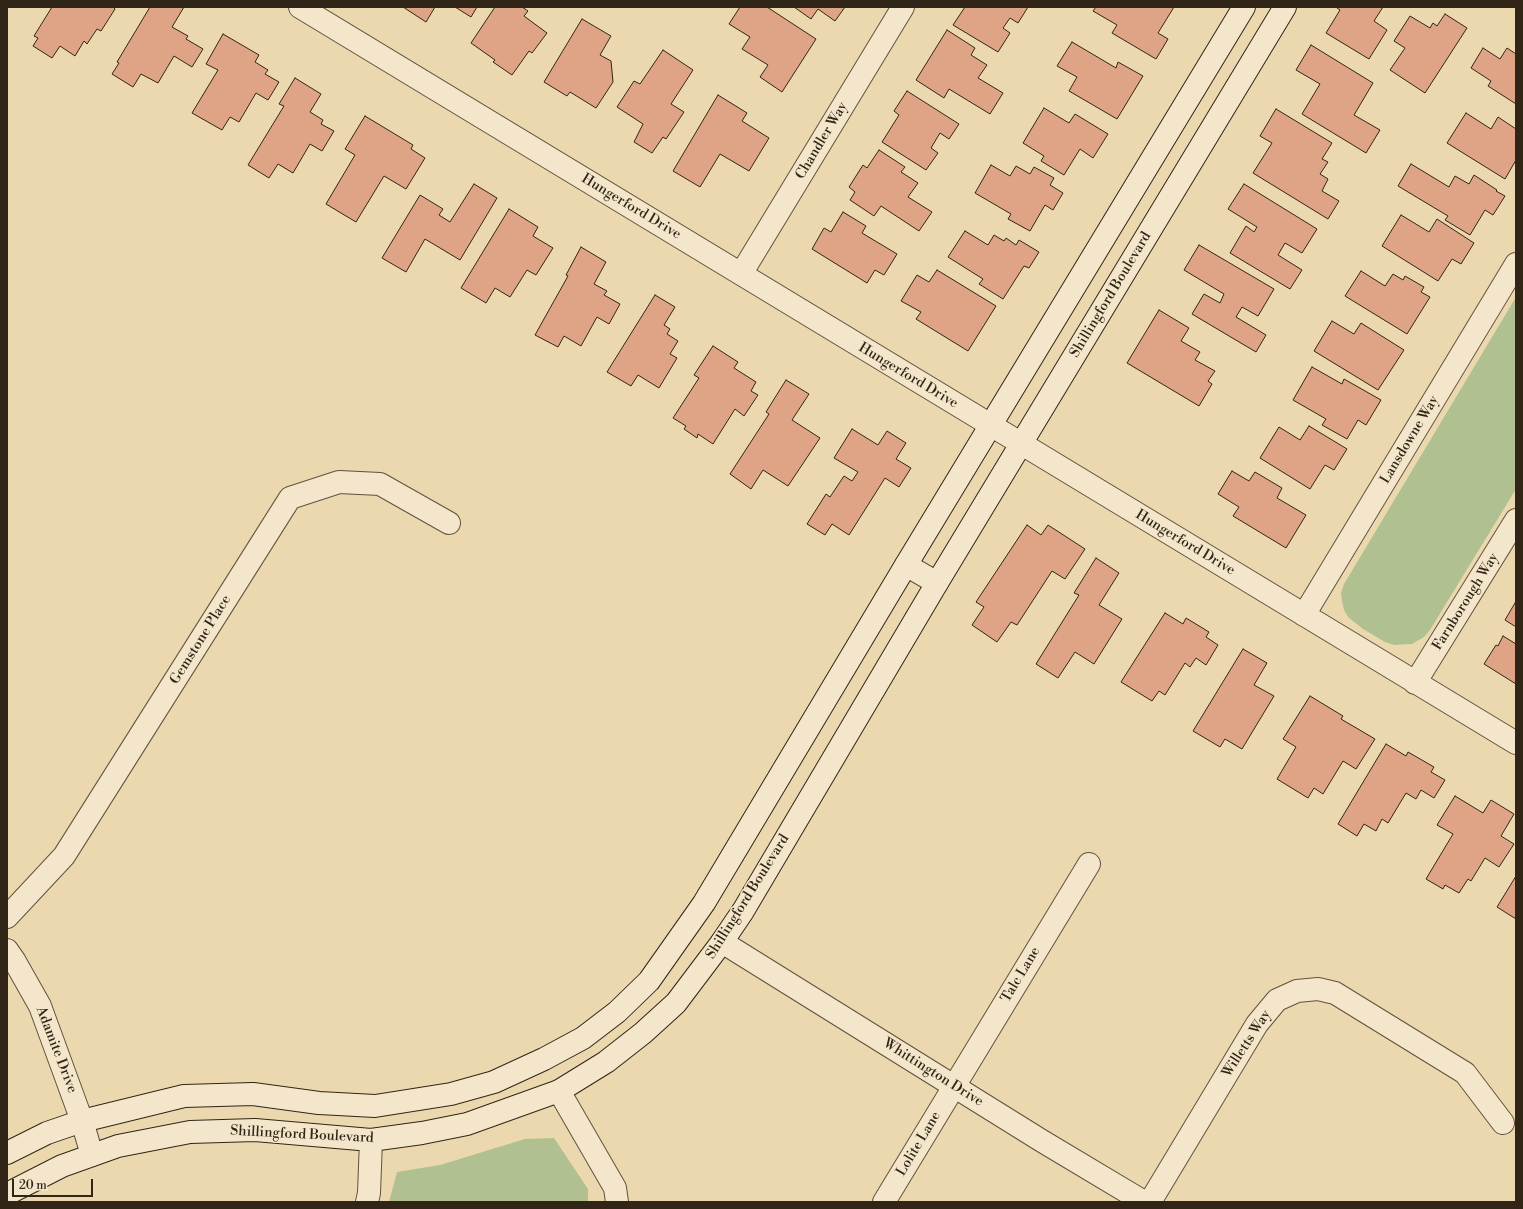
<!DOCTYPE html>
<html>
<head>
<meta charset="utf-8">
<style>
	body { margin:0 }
	#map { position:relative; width:1523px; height:1209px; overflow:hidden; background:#ecd8af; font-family:"Libre Bodoni",serif }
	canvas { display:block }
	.frame { position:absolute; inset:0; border:8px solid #312517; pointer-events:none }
	.scale { position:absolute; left:12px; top:1179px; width:81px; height:18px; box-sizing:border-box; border:2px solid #312517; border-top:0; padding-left:5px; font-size:12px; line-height:14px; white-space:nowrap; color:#312517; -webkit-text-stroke:3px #f3e6cb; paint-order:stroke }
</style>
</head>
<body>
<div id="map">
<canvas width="1523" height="1209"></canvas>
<div class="frame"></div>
<div class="scale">20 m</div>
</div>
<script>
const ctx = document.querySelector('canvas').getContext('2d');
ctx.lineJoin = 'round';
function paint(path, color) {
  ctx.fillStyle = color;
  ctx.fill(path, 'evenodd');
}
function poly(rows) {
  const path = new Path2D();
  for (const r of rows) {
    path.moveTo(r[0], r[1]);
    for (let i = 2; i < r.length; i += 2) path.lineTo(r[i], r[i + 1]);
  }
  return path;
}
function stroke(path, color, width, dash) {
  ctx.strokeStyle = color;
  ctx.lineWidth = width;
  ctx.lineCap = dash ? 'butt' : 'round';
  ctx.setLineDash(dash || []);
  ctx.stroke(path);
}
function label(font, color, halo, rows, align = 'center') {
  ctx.font = font + ' "Libre Bodoni",serif';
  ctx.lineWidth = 3;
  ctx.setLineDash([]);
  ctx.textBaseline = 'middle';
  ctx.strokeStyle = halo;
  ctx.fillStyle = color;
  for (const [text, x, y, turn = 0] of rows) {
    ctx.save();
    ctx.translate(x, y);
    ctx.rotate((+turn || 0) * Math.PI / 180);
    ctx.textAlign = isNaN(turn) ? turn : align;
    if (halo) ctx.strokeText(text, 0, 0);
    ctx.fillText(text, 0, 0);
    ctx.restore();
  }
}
paint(poly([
	[1516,297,1516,489,1430,630,1424,637,1412,644,1394,645,1385,642,1363,629,1348,617,1344,610,1342,601,1341,593,1344,584],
	[554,1138,588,1189,588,1202,389,1202,397,1172,440,1165,525,1139]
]), '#b1c090');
const building = poly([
	[52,7,113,7,115,9,101,31,97,29,87,44,84,41,75,56,60,46,52,58,33,46,38,38,34,36,52,7],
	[150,7,184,7,172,27,188,36,186,39,203,49,192,67,174,56,158,83,141,74,133,87,112,74,119,63,117,62,150,7],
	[403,7,435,7,426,22,403,7],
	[455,7,477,7,471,17,455,7],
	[495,7,522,7,528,11,524,16,547,33,532,53,529,51,512,75,493,62,495,60,471,43,495,7],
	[740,7,767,7,816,39,782,92,760,77,768,65,742,49,750,37,729,24,740,7],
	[794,7,845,7,835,21,818,9,811,19,794,7],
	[965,7,1028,7,1018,23,1010,18,1003,28,1010,33,998,52,953,25,965,7],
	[1096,7,1174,7,1158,33,1168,39,1156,59,1112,33,1117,25,1093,11,1096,7],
	[1337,7,1383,7,1374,21,1387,30,1369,59,1326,33,1340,10,1337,8,1337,7],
	[1445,14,1467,28,1425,93,1390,70,1405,48,1394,41,1410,16,1430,28,1433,23,1437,26,1445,14],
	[582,19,611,36,600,55,611,61,613,82,596,108,570,92,567,96,544,82,582,19],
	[947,30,975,48,971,55,987,65,978,78,1003,93,990,114,949,89,944,98,916,80,947,30],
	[223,34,259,55,255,62,268,70,265,74,279,82,268,100,256,93,239,122,230,117,222,130,192,113,218,70,206,64,223,34],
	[1072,42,1116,68,1118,62,1143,76,1117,119,1069,91,1077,77,1057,66,1072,42],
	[1311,45,1373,83,1354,115,1380,130,1366,153,1302,114,1320,84,1296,70,1311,45],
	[1483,48,1500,59,1507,48,1516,54,1516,104,1488,86,1491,81,1471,68,1483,48],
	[663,50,693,70,671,104,684,112,666,139,663,137,652,153,634,142,643,124,617,107,634,81,640,84,663,50],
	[295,78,321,94,310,112,323,120,321,124,334,131,322,151,310,144,293,173,278,164,269,178,248,165,284,106,279,104,295,78],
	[907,91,959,124,949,139,940,133,931,148,938,153,926,170,882,142,899,115,894,111,907,91],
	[718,95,747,113,742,121,769,138,749,171,720,154,700,187,673,171,718,95],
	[1044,108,1069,123,1075,114,1108,134,1093,158,1080,149,1064,175,1041,161,1044,156,1023,143,1044,108],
	[1276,109,1332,143,1322,159,1328,162,1320,174,1328,179,1322,191,1339,201,1328,219,1253,173,1272,143,1260,136,1276,109],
	[1466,113,1491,129,1498,117,1516,129,1516,160,1505,179,1447,143,1466,113],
	[365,116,413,145,411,149,425,158,406,189,384,176,356,222,326,204,355,155,345,149,365,116],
	[879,150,905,167,901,172,918,183,908,197,932,212,919,231,881,206,874,216,850,200,855,192,849,187,863,165,867,168,879,150],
	[1411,164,1449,187,1455,176,1469,184,1474,175,1497,190,1496,191,1505,196,1493,215,1485,210,1470,235,1445,220,1448,216,1398,186,1411,164],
	[991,165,1010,176,1016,166,1030,174,1034,167,1054,178,1050,185,1063,193,1053,210,1045,205,1030,231,1008,219,1011,214,975,193,991,165],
	[474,184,497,198,460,260,425,239,406,272,382,258,420,195,443,209,439,215,450,222,474,184],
	[1244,184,1317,229,1302,253,1285,243,1278,255,1302,270,1290,289,1230,253,1246,226,1254,232,1257,227,1228,209,1244,184],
	[509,209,538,227,533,236,553,248,536,275,527,270,510,297,495,288,486,303,461,288,509,209],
	[843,212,866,226,862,233,897,254,884,275,875,270,867,283,812,249,824,228,831,232,843,212],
	[1401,215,1429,232,1437,219,1474,243,1461,264,1452,259,1438,281,1382,246,1401,215],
	[965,231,988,245,994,235,1004,241,1006,238,1016,245,1019,240,1039,252,1029,268,1024,266,1003,299,979,284,983,279,948,257,965,231],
	[1199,245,1274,289,1258,316,1242,307,1236,317,1266,335,1256,352,1192,314,1204,294,1220,303,1224,294,1184,270,1199,245],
	[581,247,606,262,594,284,607,291,604,295,620,304,609,324,597,317,581,346,564,336,558,347,535,335,568,276,566,275,581,247],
	[937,270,996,306,968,351,916,319,921,312,901,301,917,275,929,282,937,270],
	[1361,271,1385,286,1393,274,1403,280,1405,276,1424,287,1421,292,1430,297,1407,334,1345,296,1361,271],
	[655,295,675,307,664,325,670,329,667,334,678,341,670,354,677,358,659,388,638,375,631,386,607,372,655,295],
	[1159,310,1189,328,1181,341,1200,352,1195,360,1215,371,1208,381,1212,384,1199,406,1127,363,1159,310],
	[1332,321,1354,334,1361,323,1404,350,1378,390,1314,351,1332,321],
	[713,346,738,362,734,368,756,382,751,391,758,395,744,416,735,409,713,444,698,434,697,438,684,429,686,426,673,418,699,378,694,375,713,346],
	[1312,367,1342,384,1344,379,1381,400,1366,425,1358,420,1347,439,1322,425,1326,419,1293,400,1312,367],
	[786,380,809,394,792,420,820,438,788,486,763,470,751,489,730,474,769,414,766,412,786,380],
	[1309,426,1347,449,1334,470,1325,465,1310,489,1260,458,1279,427,1300,440,1309,426],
	[852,429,878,445,887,431,906,443,896,459,911,468,899,487,885,478,849,535,832,524,825,535,807,524,826,494,830,497,844,476,852,481,858,472,834,458,852,429],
	[1232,471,1249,481,1255,472,1282,488,1277,498,1306,515,1286,548,1233,516,1239,507,1218,494,1232,471],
	[1027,525,1041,535,1048,525,1085,549,1065,579,1052,571,1017,625,1011,622,997,642,972,625,984,607,976,602,1027,525],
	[1096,558,1119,573,1099,605,1122,619,1094,664,1075,652,1058,678,1036,664,1079,595,1074,593,1096,558],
	[1515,603,1516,604,1516,627,1505,620,1515,603],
	[1165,613,1183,624,1186,618,1209,632,1206,637,1218,645,1206,665,1196,658,1190,667,1185,663,1165,695,1159,691,1152,701,1121,682,1165,613],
	[1503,636,1516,644,1516,684,1484,664,1496,645,1498,646,1503,636],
	[1243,649,1267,663,1254,685,1274,696,1242,749,1225,739,1220,747,1193,731,1243,649],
	[1310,696,1343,716,1341,719,1375,739,1356,769,1343,761,1323,794,1314,788,1308,798,1277,779,1296,747,1283,739,1310,696],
	[1386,744,1406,756,1408,752,1434,767,1431,772,1445,780,1434,798,1421,790,1416,799,1406,793,1388,823,1382,819,1376,831,1364,824,1357,836,1338,824,1386,744],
	[1455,796,1483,813,1491,800,1514,814,1501,836,1514,844,1499,867,1485,858,1471,881,1468,879,1459,893,1445,885,1443,889,1426,879,1453,834,1437,825,1455,796],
	[1516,876,1516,919,1497,907,1516,876]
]);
paint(building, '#dea485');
stroke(building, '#312517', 1);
const street = poly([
	[300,7,1516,743],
	[741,274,903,7],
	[906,565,937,583],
	[1304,615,1516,264],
	[1415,683,1516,520],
	[7,917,64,856,290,498,339,482,380,484,449,523],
	[722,942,1042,1141,1144,1202],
	[7,950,14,960,40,1006,82,1121,92,1155],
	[559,1091,615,1188,617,1202],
	[367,1202,369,1193,371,1140],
	[884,1202,1089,864],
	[1150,1202,1257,1024,1277,1000,1297,991,1318,989,1335,993,1465,1073,1503,1123]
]);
const secondary = poly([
	[7,1153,47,1133,82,1121,184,1096,253,1094,319,1103,375,1106,451,1094,494,1082,544,1059,583,1038,617,1012,649,981,704,903,906,565,1244,7],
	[7,1194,62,1166,118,1146,190,1132,255,1130,371,1140,422,1133,467,1124,559,1091,606,1062,643,1033,676,1003,722,942,743,911,937,583,1285,7]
]);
stroke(street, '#60523d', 24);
stroke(secondary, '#312517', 24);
stroke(street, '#f3e6cb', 22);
stroke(secondary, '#f3e6cb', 22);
label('14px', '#312517', '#f3e6cb', [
	["Chandler Way",822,141,-59],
	["Hungerford Drive",631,207,31],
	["Shillingford Boulevard",1111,295,-59],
	["Hungerford Drive",908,376,31],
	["Lansdowne Way",1410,440,-59],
	["Hungerford Drive",1185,543,31],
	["Farnborough Way",1466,602,-58],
	["Gemstone Place",201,640,-58],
	["Shillingford Boulevard",748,897,-58],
	["Talc Lane",1021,975,-59],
	["Willetts Way",1247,1044,-57],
	["Adamite Drive",56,1050,69],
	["Whittington Drive",933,1073,32],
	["Shillingford Boulevard",302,1135,3],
	["Lolite Lane",919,1144,-59]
]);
</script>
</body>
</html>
